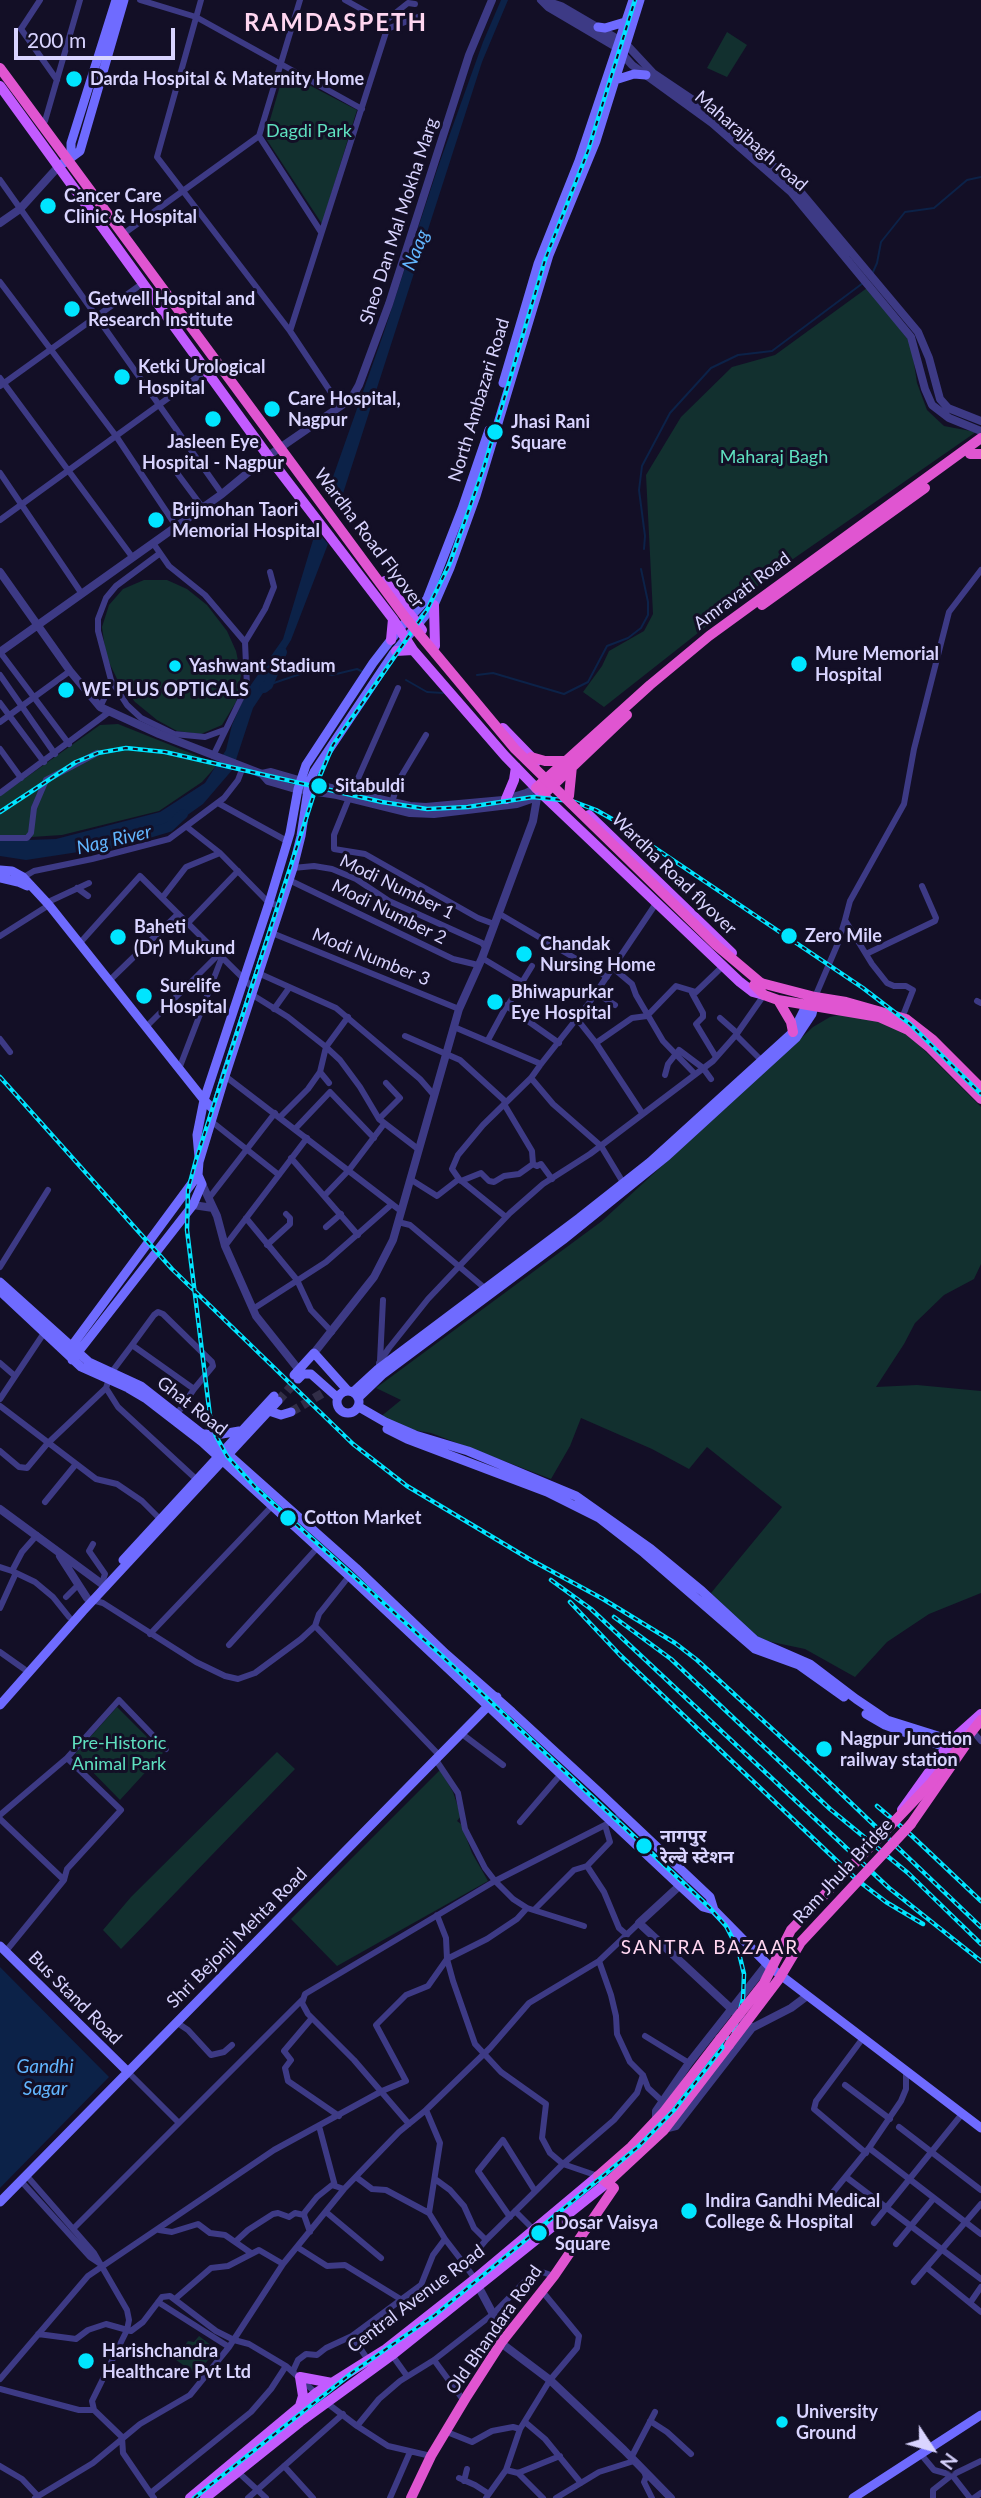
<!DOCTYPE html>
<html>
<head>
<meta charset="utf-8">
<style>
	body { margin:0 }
	#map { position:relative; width:981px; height:2498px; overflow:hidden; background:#130f26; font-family:Lato,sans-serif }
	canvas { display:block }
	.north { position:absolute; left:897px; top:2414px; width:70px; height:70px; -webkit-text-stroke:5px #130f26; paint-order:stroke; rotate:126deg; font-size:19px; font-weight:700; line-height:28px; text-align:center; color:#d9d4ff }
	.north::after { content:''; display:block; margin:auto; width:24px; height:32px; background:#d9d4ff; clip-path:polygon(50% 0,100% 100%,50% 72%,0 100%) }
	.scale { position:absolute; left:14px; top:28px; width:161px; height:32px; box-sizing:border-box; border:4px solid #d9d4ff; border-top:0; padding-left:9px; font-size:21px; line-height:24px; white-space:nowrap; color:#d9d4ff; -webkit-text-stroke:5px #130f26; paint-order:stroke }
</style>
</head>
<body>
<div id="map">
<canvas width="981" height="2498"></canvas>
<div class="north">N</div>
<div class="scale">200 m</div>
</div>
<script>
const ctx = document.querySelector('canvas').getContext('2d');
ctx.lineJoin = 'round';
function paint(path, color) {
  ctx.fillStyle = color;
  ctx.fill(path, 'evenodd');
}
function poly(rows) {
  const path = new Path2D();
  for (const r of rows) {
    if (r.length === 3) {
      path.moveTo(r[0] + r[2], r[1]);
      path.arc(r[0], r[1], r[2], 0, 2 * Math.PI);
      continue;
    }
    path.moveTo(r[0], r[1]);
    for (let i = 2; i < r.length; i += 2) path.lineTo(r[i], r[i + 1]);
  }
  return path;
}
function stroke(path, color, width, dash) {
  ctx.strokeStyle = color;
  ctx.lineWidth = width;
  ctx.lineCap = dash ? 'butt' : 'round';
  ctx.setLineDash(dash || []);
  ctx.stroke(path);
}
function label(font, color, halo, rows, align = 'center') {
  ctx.font = font + ' Lato,"Noto Sans Devanagari",sans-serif';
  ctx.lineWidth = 6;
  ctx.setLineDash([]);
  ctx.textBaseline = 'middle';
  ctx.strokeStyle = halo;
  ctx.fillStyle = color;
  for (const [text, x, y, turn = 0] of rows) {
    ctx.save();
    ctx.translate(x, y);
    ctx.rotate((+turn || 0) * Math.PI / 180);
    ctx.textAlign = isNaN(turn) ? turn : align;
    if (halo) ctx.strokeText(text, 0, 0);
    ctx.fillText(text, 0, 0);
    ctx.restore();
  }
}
paint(poly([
	[727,32,747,45,727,77,707,68],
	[284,72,357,110,322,224,265,137],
	[867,288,911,343,917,383,927,410,944,426,976,432,783,566,604,707,583,692,602,666,609,651,644,631,653,614,646,475,681,417,732,367,775,355],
	[144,580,167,580,187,589,207,605,227,631,236,651,241,675,236,702,222,725,201,734,177,731,157,720,135,702,118,681,106,656,102,627,109,605,123,589],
	[118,724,218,764,202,782,159,811,62,835,0,839,0,796,100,725],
	[851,1012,875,1018,910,1036,981,1107,981,1264,974,1279,944,1295,915,1323,904,1344,876,1387,917,1385,981,1391,981,1593,929,1614,887,1642,855,1677,805,1649,767,1641,751,1634,711,1593,782,1507,707,1447,689,1469,652,1449,581,1418,570,1446,551,1479,431,1433,406,1429,379,1418,401,1400,376,1388,602,1221,813,1027,830,1017],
	[117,1707,163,1753,120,1800,75,1754],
	[277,1752,295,1769,121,1949,103,1930,131,1897],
	[440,1770,453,1792,461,1816,457,1821,461,1824,472,1853,488,1881,337,1966,291,1919],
	[199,2336,216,2349,197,2375,172,2357,175,2352,180,2352,188,2341,194,2342]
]), '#12302f');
paint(poly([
	[501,0,508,0,482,62,338,509,327,494,384,332,438,167,483,42],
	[316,530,328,544,291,640,275,666,267,687,253,708,233,769,203,804,179,821,85,851,26,860,0,856,0,841,56,839,160,812,205,783,226,750,232,725,248,689,283,639],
	[0,1967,109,2077,0,2188]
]), '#0c2248');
stroke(poly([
	[873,272,877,263,881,242,905,212,934,208,967,180,981,177],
	[644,549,645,536,639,490,642,466,670,413,711,368,738,355,772,351,863,283],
	[477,675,493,673,564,694,588,682,607,646,628,638,641,628,648,615,648,602,641,569],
	[406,680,427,692,443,693],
	[268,685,312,670,332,675,357,669,363,672]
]), '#0c2248', 2);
stroke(poly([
	[264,688,268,685,282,652],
	[94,846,119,842,169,827,183,814]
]), '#0c2248', 10);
stroke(poly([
	[278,1401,298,1379],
	[291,1412,328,1390]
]), '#312d47', 9, [9, 4.5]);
stroke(poly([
	[40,0,21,29,57,80],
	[140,0,196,17,362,109],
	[201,0,157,157,290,331,340,406],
	[300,0,259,136,321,232],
	[384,22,408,3,415,4],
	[387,29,418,17,424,19],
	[45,121,80,0],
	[0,180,222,494],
	[126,232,259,136],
	[0,282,116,436,176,526],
	[290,331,387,29,381,20,345,0],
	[0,378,133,558],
	[0,386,143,283],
	[0,473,82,594],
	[177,473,203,508],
	[0,520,207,370],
	[153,543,169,566,205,595,245,642,247,686,213,756],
	[245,642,265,609,274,587,270,572],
	[0,652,69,744],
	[0,675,55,754],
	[111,680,127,705,141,718,174,734],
	[0,703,44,762],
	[100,707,109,689,111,680,98,631,98,619,106,598,116,586,159,554],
	[0,722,70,671],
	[176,736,174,734,205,737,224,730],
	[0,749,21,778],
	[352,792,398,688],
	[0,793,109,712],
	[349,798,334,835,334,849,365,854,478,918,494,924],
	[392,802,399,780,426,735],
	[218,803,287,841],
	[187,827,220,853,269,903,281,906],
	[0,838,27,838,31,833,34,808,46,780,97,753],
	[293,868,314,866,332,869,356,879,389,901,482,943,485,947],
	[22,878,34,871,92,859,169,839,224,798,238,780,243,767],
	[289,880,453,959,478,965],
	[77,888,88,896],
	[162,898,186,867,220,853],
	[46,903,89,883],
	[498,913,607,977],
	[188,923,238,871],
	[272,933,459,1009],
	[0,936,49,905],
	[79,944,140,876,253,988],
	[866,954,935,921,936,918,922,886],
	[482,958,522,982],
	[532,966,508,1005,508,1007,559,1043],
	[613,968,632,984,636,995,663,1041,695,1074],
	[258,973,336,1008,420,1079,433,1094],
	[109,981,178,914],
	[596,993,615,1005],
	[692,993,703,1013,703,1017,696,1024,716,1057],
	[251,994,288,1017,326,1047,320,1072,308,1089,280,1117],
	[815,997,838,943,845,920],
	[977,1001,981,1003],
	[274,1009,289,988],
	[348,1017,326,1047,340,1060,360,1087,379,1119,418,1149],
	[720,1018,737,1033],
	[902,1018,913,990,906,986,894,986,887,983,872,964,845,920,850,901,904,804,914,749,949,612,981,570],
	[577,1019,596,1043,642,1113],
	[146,1027,219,954],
	[454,1027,541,1064],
	[736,1035,761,1060],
	[405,1036,460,1060,506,1102],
	[0,1039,10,1052],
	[488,1040,507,1005],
	[596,1043,632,1018,647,1016,676,986,696,992,723,966],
	[179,1069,222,957],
	[320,1072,329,1083],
	[665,1075,668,1064,679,1050,703,1068,711,1079],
	[225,1076,401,1211],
	[531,1078,553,1104,601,1146,624,1184],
	[504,1104,532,1151,533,1164,537,1166,541,1164,552,1179],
	[379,1119,400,1098,386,1083],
	[211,1121,279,1175],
	[295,1129,330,1092,374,1138],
	[291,1158,358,1235],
	[410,1179,437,1196,459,1179],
	[461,1181,481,1173,489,1181,494,1182,504,1176,519,1174,533,1164],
	[325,1195,349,1170,384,1124],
	[209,1198,275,1113],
	[506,1217,459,1179,452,1169,458,1155,483,1125,531,1078,541,1064,589,1003,657,902],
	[246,1218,297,1280,311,1310,332,1332],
	[398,1222,410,1225,487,1290],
	[326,1227,341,1214],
	[267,1245,290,1224,290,1218,286,1214],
	[225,1246,307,1138],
	[0,1267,48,1190],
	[253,1309,326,1262,392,1204],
	[132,1345,194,1389,213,1366,212,1362,163,1314,158,1312,154,1315,132,1345,111,1373,106,1388,118,1407,196,1479],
	[380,1361,383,1300],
	[0,1363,15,1376],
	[379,1370,379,1363,389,1348,428,1299,510,1213,543,1184,590,1154,713,1061,736,1035,764,995],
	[0,1399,44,1333],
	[0,1406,96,1479,117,1484,142,1501,160,1519],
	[177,1414,194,1389],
	[0,1451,19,1467,27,1468,47,1444,106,1388],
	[45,1502,76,1464],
	[37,1535,22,1552,12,1571,35,1582,53,1597,69,1617],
	[93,1544,89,1551,105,1574,102,1583],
	[0,1567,12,1571],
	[350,1575,319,1614,315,1626,440,1756],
	[66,1597,78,1585],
	[92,1600,103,1603,196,1662,225,1676,238,1679,255,1673,301,1639,315,1626],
	[0,1608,15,1575],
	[150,1634,272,1506],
	[229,1645,318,1547],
	[0,1652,24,1669],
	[462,1734,503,1765],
	[975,1734,981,1741],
	[436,1760,458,1793,465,1829,485,1868,495,1881,605,1825,622,1814],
	[0,1815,67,1758,119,1700,166,1749],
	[0,1819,64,1880],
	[520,1822,561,1774],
	[605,1825,610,1842,587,1866,604,1892,619,1928,627,1935],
	[534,1910,574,1870,587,1866],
	[437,1915,446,1938,447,1959,453,1981,475,2044,501,2072,546,2104,542,2138,550,2153,563,2164,614,2120,637,2093,643,2075],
	[6,1951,64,1880,67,1869,121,1810,67,1758],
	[599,1961,611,1995,616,2016,617,2034,630,2062,643,2075,648,2088,662,2101],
	[312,2018,284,2051,291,2060,285,2068,288,2081,339,2116],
	[176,2022,188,2030,211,2055,224,2052,232,2045],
	[645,2036,689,2063],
	[863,2038,816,2101,814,2109,866,2153],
	[128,2072,178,2122],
	[845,2085,890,2119],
	[426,2110,440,2143,429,2213,445,2239],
	[409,2124,354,2060,308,2014,302,2003,305,1994,495,1881,513,1899,527,1908,584,1926],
	[319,2126,335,2186],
	[899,2127,981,2190],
	[869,2148,981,2234],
	[26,2175,94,2253,127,2310,129,2320,127,2330,92,2401,94,2410,122,2437,123,2453,151,2494],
	[356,2177,372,2189,386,2190,429,2213],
	[846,2177,981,2279],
	[435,2179,450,2190,464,2206,474,2228,486,2240],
	[21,2181,90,2257,99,2263],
	[825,2202,869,2148,901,2101,906,2089,906,2071],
	[515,2211,534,2230],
	[326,2212,381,2258],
	[510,2217,478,2171,503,2140,535,2191],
	[874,2223,962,2114],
	[73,2229,302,2000],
	[159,2230,172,2232,198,2224,210,2233,225,2235,251,2253],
	[310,2232,304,2215,305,2212,317,2197,332,2185,344,2189],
	[235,2242,248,2230,273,2214,278,2213,289,2217,295,2213,304,2215],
	[896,2244,934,2198],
	[297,2247,327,2266,345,2265,402,2300],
	[927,2268,981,2312],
	[475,2279,465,2265,486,2240,563,2164,598,2176],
	[914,2282,981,2204],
	[175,2299,211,2268,228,2266,259,2250,283,2264],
	[158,2302,229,2347],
	[970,2303,981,2287],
	[38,2334,76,2339,88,2330,106,2324,131,2331,143,2322,162,2297,170,2296,216,2331,234,2340,249,2344,286,2366],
	[392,2355,407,2376],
	[368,2360,352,2336,421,2285,433,2255,445,2239,465,2265],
	[434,2360,464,2401],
	[293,2371,298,2360,306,2354,317,2355,326,2348,352,2336],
	[0,2379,88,2276,274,2150,382,2091,406,2081,376,2025,406,1995,428,1986,447,1959,487,1939,517,1919,527,1908],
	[0,2389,79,2410,94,2410],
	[650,2421,667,2432,691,2454],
	[525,2422,545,2439,581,2483],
	[357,2426,388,2446,431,2456],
	[447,2432,472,2442,492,2431,513,2427,520,2429],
	[631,2458,655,2412],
	[924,2458,934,2470,952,2475,970,2498],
	[0,2466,22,2479,38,2496],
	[284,2466,313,2498],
	[506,2470,518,2473,560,2456],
	[644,2471,646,2477,644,2482,652,2498],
	[238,2472,266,2498],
	[518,2473,543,2498],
	[459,2478,475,2485,489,2494],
	[464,2481,467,2469],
	[35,2498,93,2463,140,2424,190,2395,229,2347,283,2264,344,2189,369,2163,399,2132,426,2110,490,2048,529,2003,599,1961,639,1923],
	[154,2498,151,2494,153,2491,251,2412,271,2389,286,2366,327,2403,357,2426,379,2399,400,2381,434,2360,493,2314,536,2270,554,2276],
	[248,2498,343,2414],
	[390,2498,410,2452],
	[486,2498,506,2470,520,2429,550,2380,577,2348,579,2336,542,2291],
	[556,2498,599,2472,634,2461],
	[933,2498,933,2490,952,2475,981,2461],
	[974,2498,981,2493]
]), '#3d3a85', 6);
stroke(poly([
	[541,0,548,7,616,47,632,65,712,123,791,192,911,337,925,389,932,405,949,418,981,431],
	[542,0,561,6,626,44,653,73,717,116,794,184,918,332,929,358,940,399,948,408,981,421],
	[0,223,20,209,58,167],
	[0,572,70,671,100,707,159,734,262,774,268,781,292,788,337,795,410,813,434,814,517,804,543,795],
	[0,652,222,494,268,456,351,399,359,385,389,304,469,55,492,0],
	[262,774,271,772,309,783,410,806,426,807,503,800,526,793,536,788],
	[202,1184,217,1216,225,1246,256,1316,299,1370],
	[193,1205,213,1208],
	[314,1353,374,1277,393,1240,459,1009,482,958,533,821,537,798],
	[0,1509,106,1587],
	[60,1556,87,1598],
	[689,1877,639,1923,752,2028],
	[656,2120,656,2111,689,2063,767,1964],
	[664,2129,676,2126,752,2028,791,2008,807,1996],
	[476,2282,493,2314,501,2343,550,2380,624,2450,671,2498]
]), '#3d3a85', 8);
stroke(poly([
	[598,27,605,28,625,22],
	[615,80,634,74,646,75],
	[71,157,71,143,116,0],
	[58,167,80,151,124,0],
	[503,383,538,264,579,161,633,0],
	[0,870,12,871,23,877,49,905,204,1100,214,1110],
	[0,878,18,882,27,886],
	[199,1157,197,1135,204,1100,269,903,290,833,298,789,306,765,373,663,400,628,427,599,462,509,489,430],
	[0,1282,89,1362,141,1386,229,1455,356,1568,446,1654,512,1712,600,1793,710,1897,714,1910],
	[0,1291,81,1367,128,1388,145,1398,202,1442,349,1576,679,1885,703,1907,714,1910,770,1967,981,2128],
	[68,1351,198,1175],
	[72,1360,193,1205,202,1184,198,1175,199,1162,225,1076,293,868,301,836,309,783,314,772,393,654,434,605,450,568,476,496,549,255,596,141,640,0],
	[294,1375,314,1353,348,1391],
	[298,1379,303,1374,311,1374,338,1398],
	[348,1402,11],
	[353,1392,378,1369,579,1218,650,1162,793,1032,806,1006,811,1001],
	[358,1398,382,1375,563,1240,667,1156,796,1038,812,1014,815,1002],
	[359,1407,385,1422,415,1435,468,1451,576,1496,651,1549,702,1591,755,1640,810,1664,856,1699,887,1720,957,1742],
	[269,1411,281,1415,291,1412],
	[387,1429,407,1439,547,1492,599,1518,644,1553,755,1649,799,1665,844,1697],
	[204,1434,222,1434,239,1431],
	[123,1560,274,1396],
	[0,1705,83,1611,278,1401],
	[866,1714,885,1725,953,1750],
	[0,1946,128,2072],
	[0,2202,497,1697],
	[853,2498,981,2415]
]), '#6f6bff', 9);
stroke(poly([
	[0,86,268,456,393,619,413,650,505,756,540,792,740,982,753,992,764,995],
	[385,581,422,630],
	[434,605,435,646],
	[391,640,393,619],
	[396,651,413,650],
	[503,728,536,762],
	[506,799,514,780,516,767],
	[589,815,732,953],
	[902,1810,952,1740,981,1714],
	[300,2406,303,2396,300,2377,332,2383],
	[190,2498,316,2393,386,2349,475,2279,598,2176],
	[205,2498,300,2422,392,2355,608,2182]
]), '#c25bff', 10);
stroke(poly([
	[970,454,981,454],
	[762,605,925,488],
	[531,757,545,761,566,761],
	[536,788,650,685,709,636,981,438],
	[543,795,627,715],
	[569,796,572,766],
	[761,983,815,997,846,1002,906,1019,933,1040,981,1088],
	[754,985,764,995,778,1000,879,1017,908,1030,930,1048,981,1099],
	[778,1000,791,1022,793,1032],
	[911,1824,965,1746],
	[608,2182,664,2130,729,2045],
	[411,2498,431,2456,467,2396,501,2343,554,2276,614,2188,598,2176,631,2147,663,2113,720,2039]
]), '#e055d1', 10);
const rail = poly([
	[0,812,76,762,98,753,126,748,165,752,382,802,427,809,468,807,533,797,572,801,596,810,612,819,863,988,910,1024,981,1094],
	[0,1077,172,1269,353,1444,407,1486,531,1560,603,1599,675,1643,697,1660,807,1761,981,1927],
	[551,1580,591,1609,889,1888,981,1961],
	[570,1602,620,1655,856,1879,886,1902,923,1924],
	[614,1617,671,1659,830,1809,908,1873,981,1944],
	[877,1806,911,1835,981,1901],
	[194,2498,353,2372,435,2315,639,2146,674,2110,722,2048,736,2024,743,1999,744,1974,738,1949,726,1926,710,1908,440,1654,256,1488,227,1456,216,1436,210,1416,187,1230,188,1190,196,1160,319,778,333,745,427,610,450,563,484,467,545,260,588,151,635,0]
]);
stroke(rail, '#00e5ff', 4.5);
stroke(rail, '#130f26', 2, [5]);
stroke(poly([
	[0,68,405,617,515,749,716,945,761,983],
	[720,2039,764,1983,791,1930,930,1784,981,1720],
	[729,2045,779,1979,801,1942,911,1824]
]), '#e055d1', 10);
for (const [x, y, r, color] of [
	[74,79,9,"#00e5ff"],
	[48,206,9,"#00e5ff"],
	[72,309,9,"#00e5ff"],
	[122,377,9,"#00e5ff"],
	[272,409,9,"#00e5ff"],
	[213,419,9,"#00e5ff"],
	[495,432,9,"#00e5ff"],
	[156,520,9,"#00e5ff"],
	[799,664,9,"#00e5ff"],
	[175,666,7,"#00e5ff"],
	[66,690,9,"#00e5ff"],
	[319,786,9,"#00e5ff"],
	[789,936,9,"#00e5ff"],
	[118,937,9,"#00e5ff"],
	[524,954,9,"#00e5ff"],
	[144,996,9,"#00e5ff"],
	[495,1002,9,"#00e5ff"],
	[288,1518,9,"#00e5ff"],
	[824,1749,9,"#00e5ff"],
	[644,1846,9,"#00e5ff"],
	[689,2211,9,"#00e5ff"],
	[539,2233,9,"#00e5ff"],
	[86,2361,9,"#00e5ff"],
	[782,2422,7,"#00e5ff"]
]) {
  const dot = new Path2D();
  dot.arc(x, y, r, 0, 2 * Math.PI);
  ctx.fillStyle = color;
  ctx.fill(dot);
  stroke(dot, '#130f26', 2.5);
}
label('bold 18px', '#d9d4ff', '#130f26', [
	["Darda Hospital & Maternity Home",90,79],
	["Cancer Care",64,196],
	["Clinic & Hospital",64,217],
	["Getwell Hospital and",88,299],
	["Research Institute",88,320],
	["Ketki Urological",138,367],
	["Hospital",138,388],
	["Care Hospital,",288,399],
	["Nagpur",288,420],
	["Jhasi Rani",511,422],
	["Square",511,443],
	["Jasleen Eye",213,442,"center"],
	["Hospital - Nagpur",213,463,"center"],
	["Brijmohan Taori",172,510],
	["Memorial Hospital",172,531],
	["Mure Memorial",815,654],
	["Hospital",815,675],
	["Yashwant Stadium",189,666],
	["WE PLUS OPTICALS",82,690],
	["Sitabuldi",335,786],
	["Baheti",134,927],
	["(Dr) Mukund",134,948],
	["Zero Mile",805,936],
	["Chandak",540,944],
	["Nursing Home",540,965],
	["Surelife",160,986],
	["Hospital",160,1007],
	["Bhiwapurkar",511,992],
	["Eye Hospital",511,1013],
	["Cotton Market",304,1518],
	["Nagpur Junction",840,1739],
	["railway station",840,1760],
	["नागपुर",660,1836],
	["रेल्वे स्टेशन",660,1857],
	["Indira Gandhi Medical",705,2201],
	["College & Hospital",705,2222],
	["Dosar Vaisya",555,2223],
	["Square",555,2244],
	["Harishchandra",102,2351],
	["Healthcare Pvt Ltd",102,2372],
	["University",796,2412],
	["Ground",796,2433]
], 'left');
label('18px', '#5fe0c0', '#130f26', [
	["Dagdi Park",309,131],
	["Maharaj Bagh",774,457],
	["Pre-Historic",119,1743],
	["Animal Park",119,1764]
]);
label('18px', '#d9d4ff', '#130f26', [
	["Maharajbagh road",751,141,41],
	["Sheo Dan Mal Mokha Marg",399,221,-72],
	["North Ambazari Road",479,400,-73],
	["Wardha Road Flyover",369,538,53],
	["Amravati Road",742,591,-37],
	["Wardha Road flyover",674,874,44],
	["Modi Number 1",397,887,26],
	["Modi Number 2",389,912,26],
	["Modi Number 3",371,957,22],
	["Ghat Road",192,1406,38],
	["Ram Jhula Bridge",843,1871,-47],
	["Shri Bejonji Mehta Road",237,1938,-45],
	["Bus Stand Road",75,1998,45],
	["Central Avenue Road",416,2299,-37],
	["Old Bhandara Road",494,2330,-55]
]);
label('italic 19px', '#62b6ff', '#130f26', [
	["Naag",416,250,-68],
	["Nag River",114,840,-13],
	["Gandhi",45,2067],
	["Sagar",45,2089]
]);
ctx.letterSpacing = '2px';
label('19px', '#ffd6f0', '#130f26', [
	["SANTRA BAZAAR",710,1948]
]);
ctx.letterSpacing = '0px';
ctx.letterSpacing = '2px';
label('bold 24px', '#ffd6f0', '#130f26', [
	["RAMDASPETH",336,23]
]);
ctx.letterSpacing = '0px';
</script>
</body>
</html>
